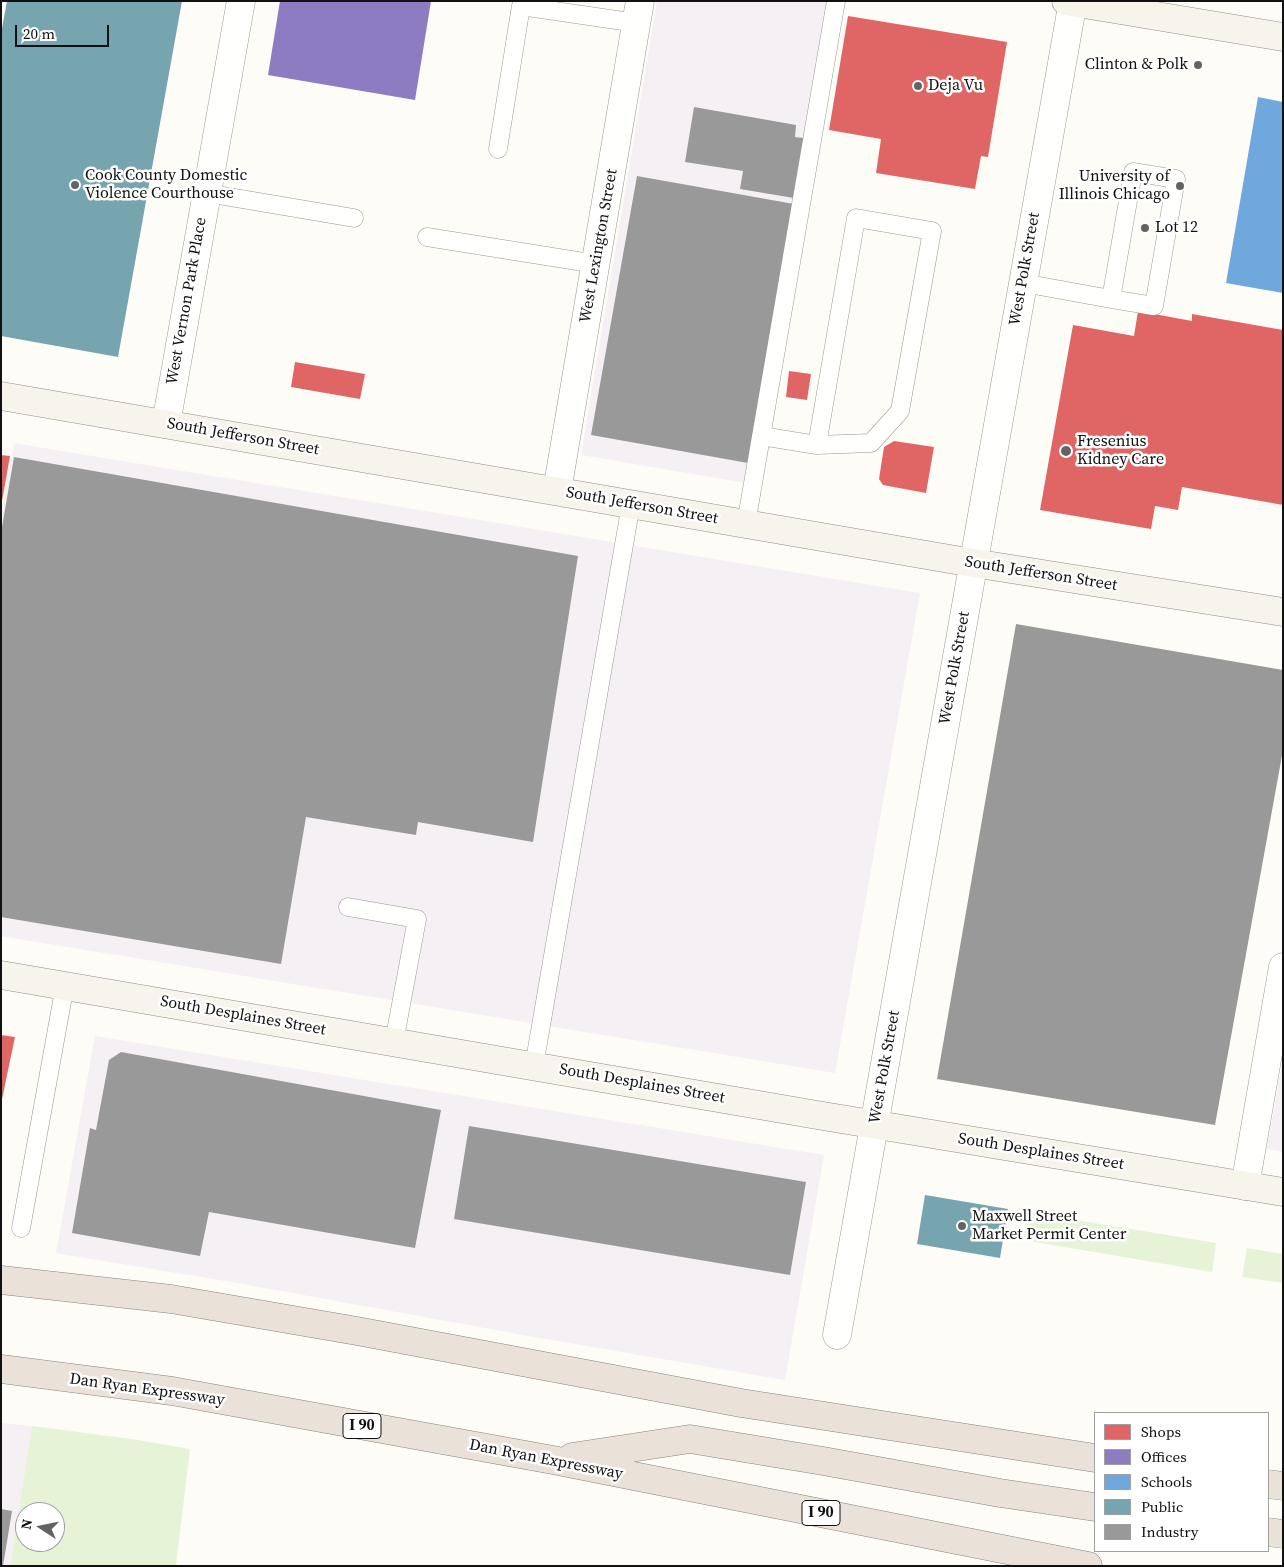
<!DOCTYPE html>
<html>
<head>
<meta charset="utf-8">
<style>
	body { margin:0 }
	#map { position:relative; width:1284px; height:1567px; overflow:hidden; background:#fdfcf7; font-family:"Source Serif 4",serif }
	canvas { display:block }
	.frame { position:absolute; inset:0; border:2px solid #111; pointer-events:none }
	.legend { position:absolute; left:1094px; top:1412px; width:175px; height:140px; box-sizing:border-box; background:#fff; border:1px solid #a0a0a0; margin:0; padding:6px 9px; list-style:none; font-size:15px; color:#111 }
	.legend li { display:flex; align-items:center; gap:10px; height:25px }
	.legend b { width:25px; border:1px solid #a0a0a0 }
	.north { position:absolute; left:15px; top:1502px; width:50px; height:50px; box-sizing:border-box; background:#fff; border:1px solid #a0a0a0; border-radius:50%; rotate:281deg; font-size:14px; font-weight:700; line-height:20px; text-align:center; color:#111 }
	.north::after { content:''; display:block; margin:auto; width:18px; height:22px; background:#646362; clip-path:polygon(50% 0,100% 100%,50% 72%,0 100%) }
	.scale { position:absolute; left:15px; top:25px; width:94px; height:22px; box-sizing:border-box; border:2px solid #111; border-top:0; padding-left:6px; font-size:15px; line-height:18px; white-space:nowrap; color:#111; -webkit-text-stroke:4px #fff; paint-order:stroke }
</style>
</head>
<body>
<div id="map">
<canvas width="1284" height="1567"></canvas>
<div class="frame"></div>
<ul class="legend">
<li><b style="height:14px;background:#e06666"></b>Shops</li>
<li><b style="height:14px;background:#8e7cc3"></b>Offices</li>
<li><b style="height:14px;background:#6fa8dc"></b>Schools</li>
<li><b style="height:14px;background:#76a5af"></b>Public</li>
<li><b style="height:14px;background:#999"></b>Industry</li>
</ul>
<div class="north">N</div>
<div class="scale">20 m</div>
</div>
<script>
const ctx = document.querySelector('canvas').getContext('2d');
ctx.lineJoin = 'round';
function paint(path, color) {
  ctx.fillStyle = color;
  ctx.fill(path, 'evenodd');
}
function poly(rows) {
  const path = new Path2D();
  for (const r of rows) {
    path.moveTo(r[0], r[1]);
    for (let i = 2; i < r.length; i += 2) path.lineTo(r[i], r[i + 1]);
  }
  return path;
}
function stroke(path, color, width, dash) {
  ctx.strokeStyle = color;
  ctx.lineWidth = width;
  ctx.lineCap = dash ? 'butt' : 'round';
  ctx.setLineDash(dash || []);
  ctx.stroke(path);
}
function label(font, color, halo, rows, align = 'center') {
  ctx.font = font + ' "Source Serif 4",serif';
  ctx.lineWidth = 5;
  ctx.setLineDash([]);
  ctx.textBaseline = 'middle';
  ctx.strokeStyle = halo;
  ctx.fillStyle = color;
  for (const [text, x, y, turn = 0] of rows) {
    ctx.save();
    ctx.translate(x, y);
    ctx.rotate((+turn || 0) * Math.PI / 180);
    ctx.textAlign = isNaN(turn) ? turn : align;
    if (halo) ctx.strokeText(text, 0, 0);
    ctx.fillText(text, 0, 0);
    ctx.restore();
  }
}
paint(poly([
	[657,1,841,1,759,485,581,455],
	[14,443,920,593,835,1073,1,936,1,518],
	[95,1036,824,1155,785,1380,540,1338,243,1284,56,1253],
	[1283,1058,1283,1152,1267,1149],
	[1,1423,32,1426,10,1566,1,1566]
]), '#f5f0f3');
paint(poly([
	[1027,1212,1216,1243,1212,1272,1023,1240],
	[1247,1248,1283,1254,1283,1283,1242,1277],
	[32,1426,132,1439,190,1449,176,1566,10,1566],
	[25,1512,55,1512,55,1542,25,1542]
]), '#e7f3d7');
paint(poly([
	[848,16,1007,42,988,157,981,156,975,189,876,173,881,139,829,130],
	[1138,311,1192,321,1192,314,1283,330,1283,505,1182,487,1178,510,1155,506,1151,529,1040,510,1073,325,1134,336],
	[295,362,365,374,360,399,291,387],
	[789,371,811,374,807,400,786,397],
	[894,441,934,447,926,493,883,485,879,479,884,447],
	[1,455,10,456,2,501,1,501],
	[1,1035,15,1037,2,1099,1,1099]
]), '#e06666');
paint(poly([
	[280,1,431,1,415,100,268,75]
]), '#8e7cc3');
paint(poly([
	[1258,97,1283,102,1283,293,1226,283]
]), '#6fa8dc');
paint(poly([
	[7,1,182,1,118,357,1,336,1,34],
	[925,1195,1008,1209,1000,1258,917,1244]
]), '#76a5af');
paint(poly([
	[694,107,796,125,795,137,804,138,794,198,740,189,743,171,685,162],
	[637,176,794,204,748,463,591,435],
	[14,457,578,556,533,842,418,822,416,835,306,817,281,964,1,917,1,533],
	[1016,624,1283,670,1283,750,1215,1125,937,1079],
	[121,1052,441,1110,415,1248,209,1212,200,1256,72,1233,90,1128,96,1130,109,1060],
	[469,1126,806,1182,790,1275,454,1219],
	[1,1509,12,1511,3,1566,1,1566]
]), '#999');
const service = poly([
	[498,149,521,6,637,23],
	[206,193,354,218],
	[427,237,596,264],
	[1023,283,1111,299,1154,306,1176,179,1133,172,1111,299],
	[761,436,817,445,871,443,900,411,932,231,856,218,817,445],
	[746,524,836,1],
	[348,907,417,919,394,1042],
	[534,1066,631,504],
	[21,1228,65,985]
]);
const minor = poly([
	[166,424,241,1],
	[557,491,640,1],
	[1245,1186,1283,967],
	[837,1335,1073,1]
]);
const secondary = poly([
	[1066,1,1283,37],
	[1,396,973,563,1283,612],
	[1,975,823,1116,1283,1192]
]);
const motorway = poly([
	[1,1280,171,1299,357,1331,741,1403,1095,1458],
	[1,1369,172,1391,553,1460,1088,1566],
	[572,1457,690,1439,823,1461,1000,1493,1095,1507],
	[1268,1484,1283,1486],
	[1268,1532,1283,1534]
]);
stroke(service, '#979795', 19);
stroke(minor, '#979795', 29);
stroke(secondary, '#8e8d8b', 29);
stroke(motorway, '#858482', 29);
stroke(service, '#fffffe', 18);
stroke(minor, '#fffffe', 28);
stroke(secondary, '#f6f4eb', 28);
stroke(motorway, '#eae1d8', 28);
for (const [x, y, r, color] of [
	[1198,65,5,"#646362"],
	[918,86,5,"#646362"],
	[75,185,5,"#646362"],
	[1180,186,5,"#646362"],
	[1145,228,5,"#646362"],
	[1066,451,6,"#646362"],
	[962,1226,5,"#646362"]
]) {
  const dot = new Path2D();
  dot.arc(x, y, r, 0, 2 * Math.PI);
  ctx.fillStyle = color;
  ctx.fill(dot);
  stroke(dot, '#fff', 2);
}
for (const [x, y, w] of [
	[362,1426,38],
	[821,1513,38]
]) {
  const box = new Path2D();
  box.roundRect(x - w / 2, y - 12.5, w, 25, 4);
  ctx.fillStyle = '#fff';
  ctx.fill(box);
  stroke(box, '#111', 1);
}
label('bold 15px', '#111', null, [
	["I 90",362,1426],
	["I 90",821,1513]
]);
label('16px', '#111', '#fff', [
	["Clinton & Polk",1188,65,"right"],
	["Deja Vu",928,86],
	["Cook County Domestic",85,176],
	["Violence Courthouse",85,194],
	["University of",1170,177,"right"],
	["Illinois Chicago",1170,195,"right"],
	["Lot 12",1155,228],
	["Fresenius",1077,442],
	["Kidney Care",1077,460],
	["Maxwell Street",972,1217],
	["Market Permit Center",972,1235]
], 'left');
label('16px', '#111', '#fff', [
	["West Lexington Street",599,246,-80],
	["West Polk Street",1025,269,-80],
	["West Vernon Park Place",187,301,-80],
	["South Jefferson Street",243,437,10],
	["South Jefferson Street",642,506,10],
	["South Jefferson Street",1041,574,9],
	["West Polk Street",955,668,-80],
	["South Desplaines Street",243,1016,10],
	["West Polk Street",885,1067,-80],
	["South Desplaines Street",642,1084,10],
	["South Desplaines Street",1041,1152,9],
	["Dan Ryan Expressway",147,1390,8],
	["Dan Ryan Expressway",546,1460,11]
]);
</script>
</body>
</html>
